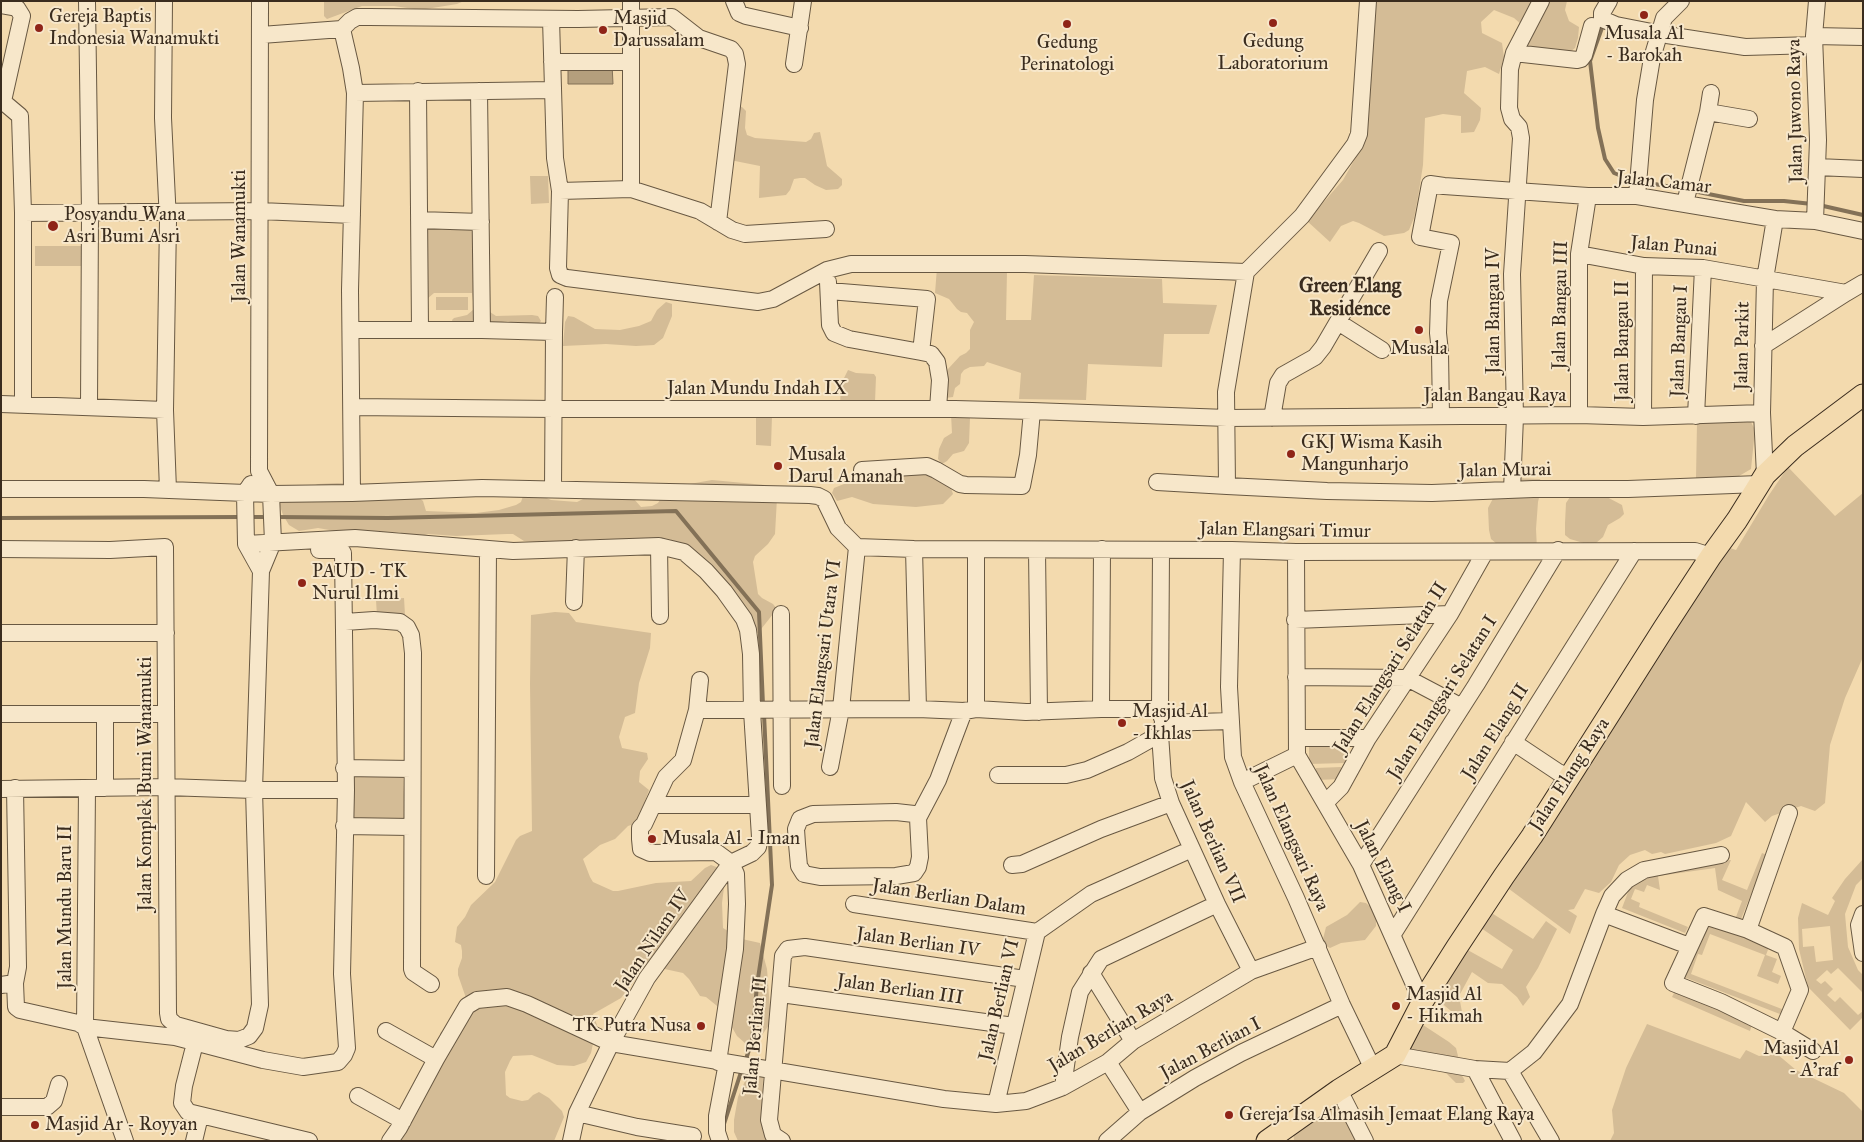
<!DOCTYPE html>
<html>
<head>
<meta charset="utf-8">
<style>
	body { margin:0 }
	#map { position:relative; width:1864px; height:1142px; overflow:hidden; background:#f3daae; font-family:"IM FELL Great Primer",serif }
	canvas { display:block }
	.frame { position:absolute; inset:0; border:2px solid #3a2c1e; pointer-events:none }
</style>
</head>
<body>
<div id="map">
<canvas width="1864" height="1142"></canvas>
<div class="frame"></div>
</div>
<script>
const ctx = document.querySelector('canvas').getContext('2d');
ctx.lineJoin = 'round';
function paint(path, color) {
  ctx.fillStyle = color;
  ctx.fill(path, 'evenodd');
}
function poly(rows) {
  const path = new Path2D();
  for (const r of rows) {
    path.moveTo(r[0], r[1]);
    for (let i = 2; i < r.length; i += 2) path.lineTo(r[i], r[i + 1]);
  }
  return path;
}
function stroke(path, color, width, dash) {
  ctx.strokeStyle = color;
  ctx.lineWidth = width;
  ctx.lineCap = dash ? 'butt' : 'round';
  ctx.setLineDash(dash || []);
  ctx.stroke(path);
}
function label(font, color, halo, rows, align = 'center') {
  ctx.font = font + ' "IM FELL Great Primer",serif';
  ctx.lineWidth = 4;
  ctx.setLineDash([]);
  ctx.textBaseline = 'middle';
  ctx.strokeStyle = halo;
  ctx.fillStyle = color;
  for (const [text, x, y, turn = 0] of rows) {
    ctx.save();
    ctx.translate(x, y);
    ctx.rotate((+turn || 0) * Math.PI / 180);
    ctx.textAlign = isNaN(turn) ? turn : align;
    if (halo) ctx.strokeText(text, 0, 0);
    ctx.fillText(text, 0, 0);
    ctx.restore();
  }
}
paint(poly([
	[324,1,464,1,457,4,426,9,414,9,394,6,362,6,327,19,324,16],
	[1375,1,1567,1,1565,10,1569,21,1579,27,1578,38,1575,48,1570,52,1526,47,1529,31,1514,18,1494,10,1481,22,1482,33,1502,43,1504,57,1499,74,1485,67,1467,71,1464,93,1481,108,1480,120,1474,132,1461,133,1461,116,1443,114,1425,118,1423,165,1418,197,1414,218,1409,230,1404,233,1384,236,1359,223,1353,221,1341,226,1330,242,1307,221,1343,180,1364,143],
	[737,106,742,107,746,111,745,128,747,135,755,138,806,142,811,139,814,133,820,132,827,166,842,179,842,185,838,189,826,190,815,185,805,178,800,178,794,179,790,190,786,195,759,198,760,166,730,160],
	[530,176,548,176,549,203,531,204],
	[471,219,487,310,496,316,532,315,538,316,541,321,537,326,519,325,508,321,472,327,453,323,452,320,454,318,467,315,474,309,472,293,434,293,427,299,423,221],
	[35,246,81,246,81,266,35,266],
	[937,268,1007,271,1006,320,1031,320,1034,275,1162,279,1163,303,1217,305,1209,334,1164,334,1162,367,1088,364,1086,400,1019,399,1021,373,987,362,984,366,970,367,964,370,961,374,960,384,955,388,953,397,945,398,944,378,948,369,960,356,966,353,970,349,970,330,974,322,967,313,961,312,957,309,949,299,935,293],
	[436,297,468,297,468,310,436,310],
	[666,302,672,304,672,316,663,338,654,345,636,346,606,344,563,346,565,322,568,316,574,317,595,329,620,330,639,326,651,321,657,310],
	[848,370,856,373,874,374,876,377,875,402,840,404,841,384],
	[951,414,968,416,970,418,969,443,964,451,953,454,947,461,942,464,938,459,939,449,944,438,952,433],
	[756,415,772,416,771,446,756,445],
	[1751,422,1755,430,1751,469,1734,479,1696,478,1697,423],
	[1788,467,1835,516,1863,493,1863,657,1845,698,1830,745,1825,803,1815,811,1801,806,1772,816,1765,822,1746,802,1731,836,1716,843,1665,854,1661,852,1652,854,1645,850,1630,855,1619,865,1611,882,1599,893,1585,889,1574,909,1568,910,1577,916,1570,934,1505,886,1670,633,1730,548,1736,550,1769,495],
	[919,472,949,482,953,494,943,504,916,507,873,504,852,497,837,501,832,493,834,488,849,482,854,478,860,477,884,480,894,474],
	[1514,478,1540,479,1542,485,1538,502,1536,529,1537,549,1509,554,1491,539,1489,530,1488,508,1499,487],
	[712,480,765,485,770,488,777,498,775,534,768,544,755,556,753,562,758,594,762,598,773,604,777,609,758,633,752,632,674,541,669,539,663,538,616,542,596,539,555,543,524,541,513,534,507,534,456,536,428,534,422,536,410,536,399,532,335,531,318,528,299,531,289,525,283,515,279,503,281,497,318,484,337,483,389,484,418,497,423,501,426,511,476,513,499,510,516,505,521,502,523,496,540,495,551,500,577,502,587,497,627,491,641,507,652,506,658,503,667,488],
	[1572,494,1603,495,1622,505,1624,514,1620,518,1608,525,1603,537,1596,543,1587,544,1570,539,1565,535,1565,523,1566,503],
	[404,598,405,615,377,616,376,600],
	[555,612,569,613,576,622,651,633,650,648,639,683,635,713,625,717,619,737,622,748,647,753,648,759,640,771,639,782,649,790,637,823,628,826,615,839,600,845,583,859,590,877,593,882,613,891,618,891,656,883,691,881,705,868,711,865,722,869,725,880,722,903,723,928,742,939,760,943,767,969,771,1022,760,1038,756,1042,746,1044,737,1036,722,1010,706,997,700,996,689,979,683,973,660,968,640,974,621,998,593,1014,597,1025,591,1053,586,1062,574,1066,557,1065,532,1055,513,1056,510,1061,505,1072,506,1095,510,1098,522,1101,528,1100,533,1095,539,1092,549,1098,562,1111,564,1117,554,1141,401,1141,441,1065,440,1033,449,1025,466,998,458,975,458,969,462,958,462,951,461,945,455,942,457,927,465,917,471,905,495,882,516,840,520,836,532,831,530,684,531,615],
	[1345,746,1345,763,1309,764,1309,747],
	[1341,767,1341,779,1316,780,1316,768],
	[352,773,403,774,405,817,400,820,353,820],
	[1762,853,1767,855,1741,919,1736,917,1742,901,1718,890,1715,868,1658,876,1660,890,1647,885,1644,892,1635,889,1631,899,1640,903,1639,907,1688,927,1685,933,1622,908,1633,879,1657,871,1731,860,1722,880,1747,890],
	[1863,859,1863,878,1856,885,1845,914,1848,947,1858,970,1863,975,1863,993,1838,968,1831,974,1827,970,1816,980,1821,984,1825,981,1833,989,1827,995,1835,1002,1840,997,1858,1015,1863,1011,1863,1017,1850,1030,1808,987,1799,949,1798,918,1802,903,1828,915,1835,901,1832,898,1845,879],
	[1830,926,1833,960,1816,962,1814,946,1803,947,1802,929],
	[1360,902,1366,903,1376,912,1376,926,1365,940,1341,943,1330,948,1324,945,1323,939,1326,927,1347,915],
	[1490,912,1533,939,1546,921,1557,929,1538,968,1526,987,1530,997,1523,1006,1517,997,1502,984,1488,983,1472,972,1459,996,1462,1012,1451,1011,1432,995,1464,948,1502,969,1513,950,1481,928],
	[1706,923,1769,947,1766,955,1777,959,1772,972,1781,976,1778,984,1757,976,1765,955,1710,934,1702,955,1698,954,1691,974,1787,1011,1785,1016,1684,977],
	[1675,991,1752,1024,1750,1031,1672,997],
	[1647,1024,1740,1059,1746,1050,1759,1056,1777,1054,1796,1070,1844,1093,1863,1112,1863,1141,1610,1141,1614,1133,1612,1110,1626,1068],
	[1423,1025,1449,1042,1456,1048,1459,1060,1456,1071,1463,1077,1465,1081,1463,1083,1456,1083,1447,1074,1409,1053,1406,1041,1420,1026],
	[749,1072,763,1077,762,1121,766,1141,738,1141,734,1132,734,1120,738,1097],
	[1341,1102,1356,1141,1294,1140,1293,1130,1325,1110]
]), '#d4bc96');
const water = poly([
	[568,64,612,64,613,84,568,84,568,64]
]);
paint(water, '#b49f7d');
stroke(water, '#837157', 1);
stroke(poly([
	[1603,25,1590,61,1598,128,1605,159,1614,173,1634,181],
	[1643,182,1683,189],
	[1693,191,1744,201,1784,201,1812,204],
	[1819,205,1863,215],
	[249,517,267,517],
	[277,517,388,518,676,511,759,612,763,705],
	[1,518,242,517],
	[745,1062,752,1041,757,985,772,885,764,714],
	[724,1124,742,1069]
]), '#837157', 4);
const minor = poly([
	[87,1,90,213,89,407],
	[164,1,163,118,168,221,165,410,168,490],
	[734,1,739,13,746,16,800,28],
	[1368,1,1359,134,1355,144,1302,216,1246,272,1226,392,1227,486,1327,491,1432,493,1533,489,1628,489,1759,484],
	[1609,1,1602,13,1602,19,1616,25,1667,35,1745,47,1814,45],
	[1,5,17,8,22,16,3,101],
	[551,19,555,158,560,191,558,268,560,275,567,278,758,302,773,299,827,270,851,264,1025,264,1246,272],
	[342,29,350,21,357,17,369,17,578,19,672,17,699,38,731,49,735,54,737,64,718,222],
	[261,35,342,29,351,68,355,93,350,290,352,493],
	[1814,36,1863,37],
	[1514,53,1577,60,1581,59,1584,55,1592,26],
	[552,62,631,62],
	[794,64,803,1],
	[418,91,420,330],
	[479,91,482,330],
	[355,93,553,90],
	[1,100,20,116,23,213,23,405],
	[1708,112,1749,119],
	[1817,167,1863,169],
	[631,189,631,1],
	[560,191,631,189,700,211,732,230,745,234,826,229],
	[1637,196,1645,100,1652,58,1664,18,1681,1],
	[1685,203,1708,112,1711,93],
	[23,213,260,211,352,215],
	[419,220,481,222],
	[1815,221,1818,140,1814,36,1817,1],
	[1579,254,1644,266,1703,268,1846,293,1863,283],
	[828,282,830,325,834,333,849,339,921,352],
	[829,291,927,299,921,352,931,354,937,362,940,380,938,409],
	[1338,322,1382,350],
	[351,330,482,330,554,332,553,489],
	[554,332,555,297],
	[1763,346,1846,293],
	[1,404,165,410],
	[352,407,555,409,955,409,1032,411],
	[1579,415,1579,254,1588,196],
	[1441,416,1440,352,1438,333,1439,301,1451,243,1420,237,1430,184,1444,186,1588,196,1637,196,1775,219,1815,221,1863,231],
	[1696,416,1703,268],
	[1643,417,1644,266],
	[1272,418,1278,383,1283,375,1315,357,1323,347,1379,251],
	[862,470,927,466,936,470,960,484,966,485,1022,486,1028,455,1032,411,1227,418,1579,415,1643,417,1762,413],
	[1765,475,1762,413,1765,279,1775,219],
	[1157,482,1227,486],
	[251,484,245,493,246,544,261,571],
	[1,489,144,489,271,494,352,493,482,488,810,495,818,496,824,499,838,528,857,547],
	[1512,490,1515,417,1512,274,1521,138,1519,127,1512,119,1509,108,1510,69,1514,53,1541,1],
	[246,544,355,538,513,551,659,546,684,552,706,571,724,591,744,619,748,630,751,654,752,711,760,837,758,847,752,853,731,863,647,978,611,1043,577,1113,571,1141],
	[659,546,660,616],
	[857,547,914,549,1232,550,1296,552,1695,551,1711,556],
	[1,549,110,550,165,547,168,1013,169,1019,176,1025,226,1039,239,1040,249,1036,255,1028,260,1005,254,790,261,571,273,542,271,494,259,471,260,1],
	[914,549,918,709],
	[1037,550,1039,712],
	[1161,550,1160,709,1162,718],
	[1232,550,1229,687,1233,757,1242,782,1296,898,1342,1005,1373,1069],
	[1296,552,1297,755,1361,865,1417,991,1424,999],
	[574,602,576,548],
	[781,614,782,786],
	[1295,620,1450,614],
	[345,622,374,620,400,622,407,627,411,635,413,653,412,969,413,972,431,984],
	[1,633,166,633],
	[1296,677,1407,678,1462,707],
	[700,680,697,710,683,760,666,777,644,824,640,828,640,839,641,849,650,853,716,852,731,863,736,874,737,904,735,949,718,1062],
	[976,709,976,550],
	[1101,709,1102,549],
	[697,710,918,709,964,711,976,709,1026,712,1101,709,1160,709],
	[1,714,166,714],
	[1163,723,1160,734,1163,778,1171,803,1217,904,1251,971],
	[1163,723,1231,721],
	[1297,738,1368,738],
	[1513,742,1558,772,1570,777],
	[830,767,841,709,857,547],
	[344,768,412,769],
	[998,775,1066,775,1087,770,1128,752,1160,734],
	[1242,782,1297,755],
	[87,788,85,1027,125,1141],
	[105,788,105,714],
	[1,789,166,787,254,790,346,790],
	[1326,802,1341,787,1368,738,1450,614,1485,552],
	[654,805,757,805],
	[896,812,914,814,918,818,920,857,918,867,914,873,896,876,820,877,804,874,799,866,797,844,796,829,800,819,813,814,896,812],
	[918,818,938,780,964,711],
	[344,826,411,827],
	[1012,865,1022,864,1101,829,1171,803],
	[1361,865,1476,685,1558,550],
	[486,876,488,549],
	[854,904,1037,932],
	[1604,914,1612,896,1627,880,1644,870,1721,855],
	[1863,914,1859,925,1863,953],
	[1704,916,1748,930,1785,947,1800,990,1782,1032,1721,1002,1673,983,1704,916],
	[1748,930,1789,813],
	[1393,934,1634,551],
	[1091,973,1133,1041],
	[15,983,16,1007,20,1010,78,1023,85,1027,175,1037,263,1060,303,1067,338,1062,344,1055,347,1048,342,974,346,790,343,553,341,550,319,550],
	[1,985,15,983,18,967,15,788],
	[781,994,1014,1026],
	[386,1031,436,1059],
	[1782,1032,1813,1051],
	[195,1043,184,1086,182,1103,188,1112,309,1141],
	[1395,1055,1475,1069,1510,1071,1534,1052,1570,1004,1604,914,1689,946],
	[1108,1062,1140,1112],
	[1475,1069,1513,1141],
	[1510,1071,1551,1141],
	[1063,1087,1070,1037,1080,992,1101,959,1217,904],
	[1339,1090,1365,1141],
	[358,1096,403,1121],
	[996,1104,1037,932,1091,894,1192,849],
	[1,1107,47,1107,54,1101,59,1084],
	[577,1113,637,1127,693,1136],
	[194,1141,200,1116],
	[390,1141,399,1128,436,1059,467,1006,477,1000,507,997,527,1004,611,1043,944,1099,996,1104,1026,1101,1063,1087,1108,1062,1133,1041,1251,971,1318,947],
	[720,1141,717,1132,717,1116,727,1063],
	[782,1141,773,1135,769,1120,783,956,788,949,805,947,1025,979],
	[1107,1141,1140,1112,1195,1078,1241,1053,1342,1005]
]);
const major = poly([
	[1267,1141,1339,1090,1395,1055,1424,999,1457,947,1504,876,1532,836,1664,628,1711,556,1737,520,1765,475,1795,446,1863,395]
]);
stroke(minor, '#685842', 18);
stroke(major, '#3a2c1e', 23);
stroke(minor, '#f7e7ca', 16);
stroke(major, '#f3daae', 21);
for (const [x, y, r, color] of [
	[1644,15,5,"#8f2418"],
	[1273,23,5,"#8f2418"],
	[1067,24,5,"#8f2418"],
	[39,28,5,"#8f2418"],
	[603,30,5,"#8f2418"],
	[53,226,6,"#8f2418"],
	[1419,330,5,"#8f2418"],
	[1291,454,5,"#8f2418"],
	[778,466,5,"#8f2418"],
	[302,583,5,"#8f2418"],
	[1122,723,5,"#8f2418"],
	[652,839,5,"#8f2418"],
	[1396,1006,5,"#8f2418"],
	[701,1026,5,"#8f2418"],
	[1849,1060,5,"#8f2418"],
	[1229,1115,5,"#8f2418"],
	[35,1125,5,"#8f2418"]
]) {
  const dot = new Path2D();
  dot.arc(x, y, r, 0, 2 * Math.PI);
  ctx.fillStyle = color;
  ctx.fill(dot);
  stroke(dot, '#f7e7ca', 2);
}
label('19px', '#3a2c1e', '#f7e7ca', [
	["Gereja Baptis",49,17],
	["Indonesia Wanamukti",49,39],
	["Masjid",613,19],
	["Darussalam",613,41],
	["Musala Al",1644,34,"center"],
	["- Barokah",1644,56,"center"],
	["Gedung",1273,42,"center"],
	["Laboratorium",1273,64,"center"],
	["Gedung",1067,43,"center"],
	["Perinatologi",1067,65,"center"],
	["Posyandu Wana",64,215],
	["Asri Bumi Asri",64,237],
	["Musala",1419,349,"center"],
	["GKJ Wisma Kasih",1301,443],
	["Mangunharjo",1301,465],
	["Musala",788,455],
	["Darul Amanah",788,477],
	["PAUD - TK",312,572],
	["Nurul Ilmi",312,594],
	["Masjid Al",1132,712],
	["- Ikhlas",1132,734],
	["Musala Al - Iman",662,839],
	["Masjid Al",1406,995],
	["- Hikmah",1406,1017],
	["TK Putra Nusa",691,1026,"right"],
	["Masjid Al",1839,1049,"right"],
	["- A'raf",1839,1071,"right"],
	["Gereja Isa Almasih Jemaat Elang Raya",1239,1115],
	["Masjid Ar - Royyan",45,1125]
], 'left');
label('19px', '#3a2c1e', '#f7e7ca', [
	["Jalan Juwono Raya",1796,111,-91],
	["Jalan Camar",1664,183,6],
	["Jalan Wanamukti",240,236,-90],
	["Jalan Punai",1674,247,5],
	["Jalan Bangau III",1561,305,-89],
	["Jalan Bangau IV",1494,311,-90],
	["Jalan Bangau II",1623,341,-90],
	["Jalan Bangau I",1680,341,-88],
	["Jalan Parkit",1743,346,-89],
	["Jalan Mundu Indah IX",757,389],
	["Jalan Bangau Raya",1495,396],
	["Jalan Murai",1505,471,-1],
	["Jalan Elangsari Timur",1285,531,1],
	["Jalan Elangsari Utara VI",824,654,-83],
	["Jalan Elangsari Selatan II",1391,668,-58],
	["Jalan Elangsari Selatan I",1443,698,-58],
	["Jalan Elang II",1496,732,-58],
	["Jalan Elang Raya",1570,775,-57],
	["Jalan Komplek Bumi Wanamukti",146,784,-90],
	["Jalan Elangsari Raya",1291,838,66],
	["Jalan Berlian VII",1212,842,66],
	["Jalan Elang I",1382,867,63],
	["Jalan Berlian Dalam",949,898,9],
	["Jalan Mundu Baru II",66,907,-90],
	["Jalan Nilam IV",653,941,-56],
	["Jalan Berlian IV",918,943,8],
	["Jalan Berlian III",900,990,8],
	["Jalan Berlian VI",1000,1000,-77],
	["Jalan Berlian Raya",1111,1032,-31],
	["Jalan Berlian II",756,1036,-85],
	["Jalan Berlian I",1211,1049,-28]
]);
label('bold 20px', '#3a2c1e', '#f7e7ca', [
	["Green Elang",1350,287],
	["Residence",1350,310]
]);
</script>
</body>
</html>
